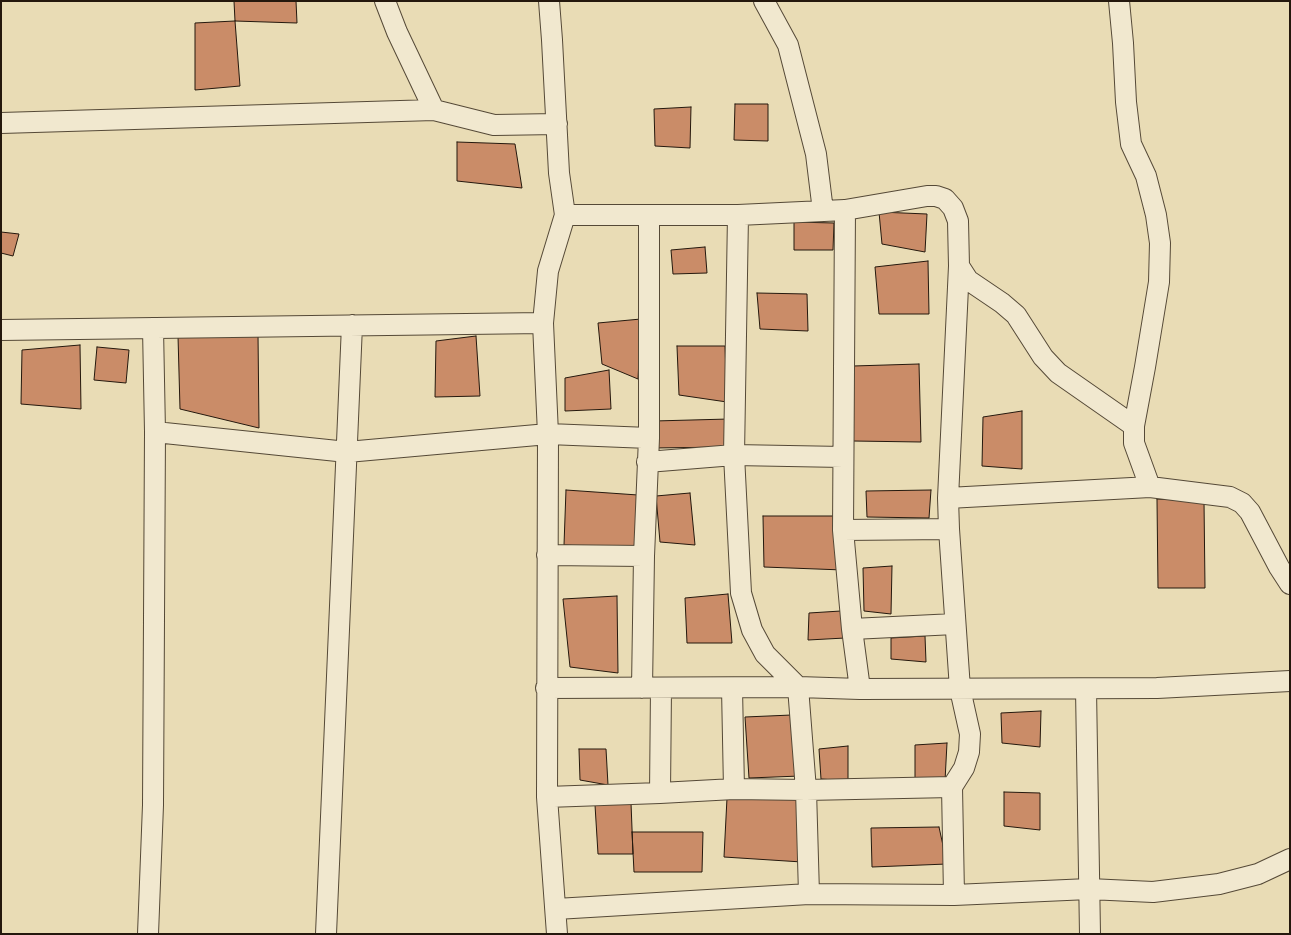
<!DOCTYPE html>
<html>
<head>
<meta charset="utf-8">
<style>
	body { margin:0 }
	#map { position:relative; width:1291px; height:935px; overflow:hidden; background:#e9dcb5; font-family:Alegreya,serif }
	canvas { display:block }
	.frame { position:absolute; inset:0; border:2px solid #24180d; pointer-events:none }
</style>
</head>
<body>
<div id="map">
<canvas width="1291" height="935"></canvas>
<div class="frame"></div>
</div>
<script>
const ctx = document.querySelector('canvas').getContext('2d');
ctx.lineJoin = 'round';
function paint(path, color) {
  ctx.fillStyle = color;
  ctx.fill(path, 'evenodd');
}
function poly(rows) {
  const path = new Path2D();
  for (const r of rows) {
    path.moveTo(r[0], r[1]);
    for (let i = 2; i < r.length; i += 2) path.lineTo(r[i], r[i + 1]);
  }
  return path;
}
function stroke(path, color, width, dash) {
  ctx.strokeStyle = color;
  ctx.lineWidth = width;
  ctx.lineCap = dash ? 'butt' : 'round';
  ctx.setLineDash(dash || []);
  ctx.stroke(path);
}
const building = poly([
	[234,1,296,1,297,23,235,21,234,1],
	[235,21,240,86,195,90,195,23,235,21],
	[735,104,768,104,768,141,734,140,735,104],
	[691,107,690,148,655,146,654,109,691,107],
	[457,142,515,144,522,188,457,181,457,142],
	[879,212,927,214,925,252,882,244,879,212],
	[794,222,834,223,833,250,794,250,794,222],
	[1,232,19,234,13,256,1,253,1,232],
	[705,247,707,273,673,274,671,250,705,247],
	[928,261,929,314,879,314,875,267,928,261],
	[757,293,807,294,808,331,760,329,757,293],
	[641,319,638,379,602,364,598,323,641,319],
	[258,333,259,428,180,409,178,336,258,333],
	[476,336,480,396,435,397,436,341,476,336],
	[80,345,81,409,21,404,22,350,80,345],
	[677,346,725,346,727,402,679,395,677,346],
	[97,347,129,350,126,383,94,380,97,347],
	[919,364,921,442,853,441,853,366,919,364],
	[609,370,611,409,565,411,565,378,609,370],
	[1022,411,1022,469,982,466,983,417,1022,411],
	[729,419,727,447,653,448,654,421,729,419],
	[566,490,638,495,637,549,564,545,566,490],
	[931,490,929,518,867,517,866,491,931,490],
	[690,493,695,545,660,542,656,496,690,493],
	[1157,499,1204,501,1205,588,1158,588,1157,499],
	[763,516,837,516,843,570,764,567,763,516],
	[892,566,891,614,864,611,863,568,892,566],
	[728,594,732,643,687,643,685,598,728,594],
	[617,596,618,673,570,667,563,599,617,596],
	[841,611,845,638,808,640,809,613,841,611],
	[925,636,926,662,891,659,891,638,925,636],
	[1041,711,1040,747,1002,743,1001,713,1041,711],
	[792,715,800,776,749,778,745,717,792,715],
	[947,743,945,781,915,781,915,745,947,743],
	[848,746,848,781,821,779,819,749,848,746],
	[579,749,606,749,608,785,580,780,579,749],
	[1004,792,1040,793,1040,830,1004,826,1004,792],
	[801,796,802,862,724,857,727,798,801,796],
	[631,803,633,854,598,854,595,805,631,803],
	[939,827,947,864,872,867,871,828,939,827],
	[632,832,703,832,702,872,634,872,632,832]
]);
paint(building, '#ca8c68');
stroke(building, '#24180d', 1);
const minor = poly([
	[385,1,397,32,434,110],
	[549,1,552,40,559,173,565,215,548,271,543,323,548,434,547,797,557,934],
	[764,1,788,45,816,154,823,211],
	[1119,1,1123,43,1126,102,1131,144,1146,176,1156,215,1160,243,1159,282,1145,367,1134,426],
	[1,123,434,110,494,125,557,124],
	[845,210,843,530,852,629,860,689],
	[565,215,738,215,845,210,927,196,936,196,945,199,953,208,958,221,959,266,948,498,949,529,960,689,970,734,969,752,964,768,952,787,954,895],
	[738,215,734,455,741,593,752,630,765,654,798,687,806,790,809,894],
	[959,266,968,280,1002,303,1016,315,1043,357,1058,373,1134,426,1134,443,1150,487],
	[1,330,543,323],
	[155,432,347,452,548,434,649,438],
	[647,462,734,455,843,457],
	[948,498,1150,487,1230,497,1242,503,1250,512,1279,567,1290,584],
	[843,530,949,529],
	[547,555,644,556],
	[852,629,955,624],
	[546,688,798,687,860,689,1157,688,1290,681],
	[642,688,644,556,649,438,649,215],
	[732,688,734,789],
	[1086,689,1090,934],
	[660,793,661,688],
	[547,797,660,793,734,789,806,790,952,787],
	[556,909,809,894,954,895,1089,889,1153,892,1219,884,1258,874,1290,859],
	[148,934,153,805,155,432,153,328],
	[326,934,352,325]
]);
stroke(minor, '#554937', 22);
stroke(minor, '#f1e8cf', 20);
</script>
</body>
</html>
